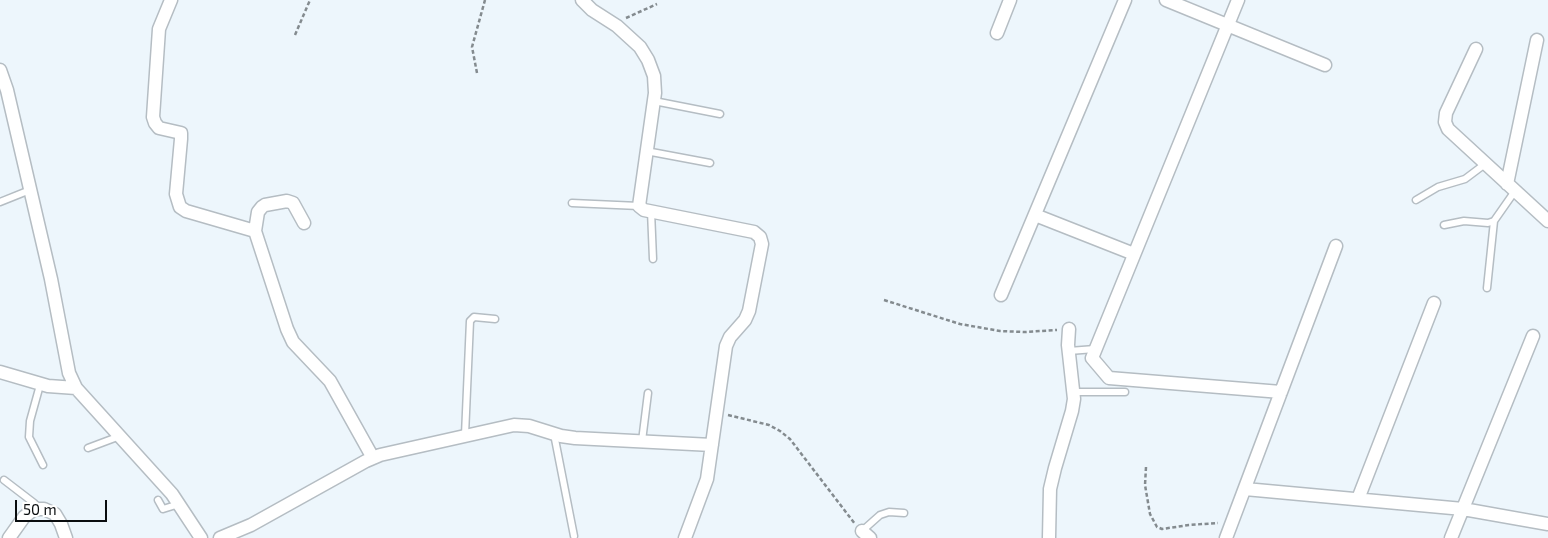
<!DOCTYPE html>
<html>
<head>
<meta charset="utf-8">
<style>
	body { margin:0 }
	#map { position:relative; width:1548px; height:538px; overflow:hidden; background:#edf6fc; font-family:"Exo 2",sans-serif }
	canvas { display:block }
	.scale { position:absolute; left:15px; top:500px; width:92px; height:22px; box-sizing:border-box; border:2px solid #0a0d0f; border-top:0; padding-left:6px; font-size:15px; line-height:18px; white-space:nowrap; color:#0a0d0f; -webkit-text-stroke:4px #fff; paint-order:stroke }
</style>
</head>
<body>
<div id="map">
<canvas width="1548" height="538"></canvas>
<div class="scale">50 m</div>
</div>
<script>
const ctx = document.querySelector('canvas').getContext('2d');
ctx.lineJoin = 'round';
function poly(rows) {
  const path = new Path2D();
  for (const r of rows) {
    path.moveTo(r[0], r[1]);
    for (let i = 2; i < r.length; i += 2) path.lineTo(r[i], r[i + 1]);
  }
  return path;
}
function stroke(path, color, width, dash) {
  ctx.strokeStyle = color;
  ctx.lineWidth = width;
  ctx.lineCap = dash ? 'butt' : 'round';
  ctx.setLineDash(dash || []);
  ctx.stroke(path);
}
const lane = poly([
	[654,101,720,114],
	[646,151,710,163],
	[1416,200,1438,187,1465,179,1485,164],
	[0,202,30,190],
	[572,203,639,206],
	[651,211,653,259],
	[1444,225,1464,221,1488,223,1494,221,1515,191],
	[1487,288,1494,221],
	[1069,351,1095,349],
	[40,385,30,421,29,437,43,465],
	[1074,392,1125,392],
	[554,434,574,536],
	[465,435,470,321,474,317,495,319],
	[642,441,648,393],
	[88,448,120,436],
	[4,480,34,503,39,509],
	[158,500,163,509,179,504],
	[862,531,880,515,889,512,904,513]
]);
const street = poly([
	[171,0,159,29,153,117,155,123,159,128,181,133,181,139,176,194,180,207,186,211,255,231,258,212,262,207,265,205,287,201,293,203,304,223],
	[582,0,592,10,617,26,640,47,648,60,654,76,655,93,639,206,644,210,754,232,760,237,762,244,749,311,745,320,730,337,726,346,707,479,685,538],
	[1166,0,1325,65],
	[1238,0,1092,358,1109,378,1281,392],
	[997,33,1010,0],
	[1476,49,1446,113,1445,122,1448,129,1548,221],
	[0,70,7,90,51,279,69,373,76,388,172,494,201,538],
	[1507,184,1537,40],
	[1035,215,1134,254],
	[255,231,287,329,293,342,330,381,373,458],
	[1001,295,1125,0],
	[0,372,48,386,76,388],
	[1245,489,1463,509,1548,524],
	[1358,499,1434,303],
	[862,531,870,538],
	[9,538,24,517,33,510,39,509,44,509,55,514,61,524,66,538],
	[220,538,251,525,366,461,380,455,514,425,529,426,561,436,575,438,712,445],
	[1049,538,1050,489,1055,468,1072,411,1074,399,1068,345,1069,329],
	[1226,538,1336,246],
	[1451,538,1533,336]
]);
stroke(lane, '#b5bdc3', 9);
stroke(street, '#b5bdc3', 15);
stroke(poly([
	[626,18,657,4],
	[295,35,310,0],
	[477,73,472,47,485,0],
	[884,300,960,324,1000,331,1025,332,1057,330],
	[728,415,769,425,780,431,790,439,855,524],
	[1146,467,1145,485,1150,514,1157,527,1162,529,1189,525,1218,523]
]), '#848b8f', 2.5, [4, 2.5]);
stroke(lane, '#fff', 6);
stroke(street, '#fff', 12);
</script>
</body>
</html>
